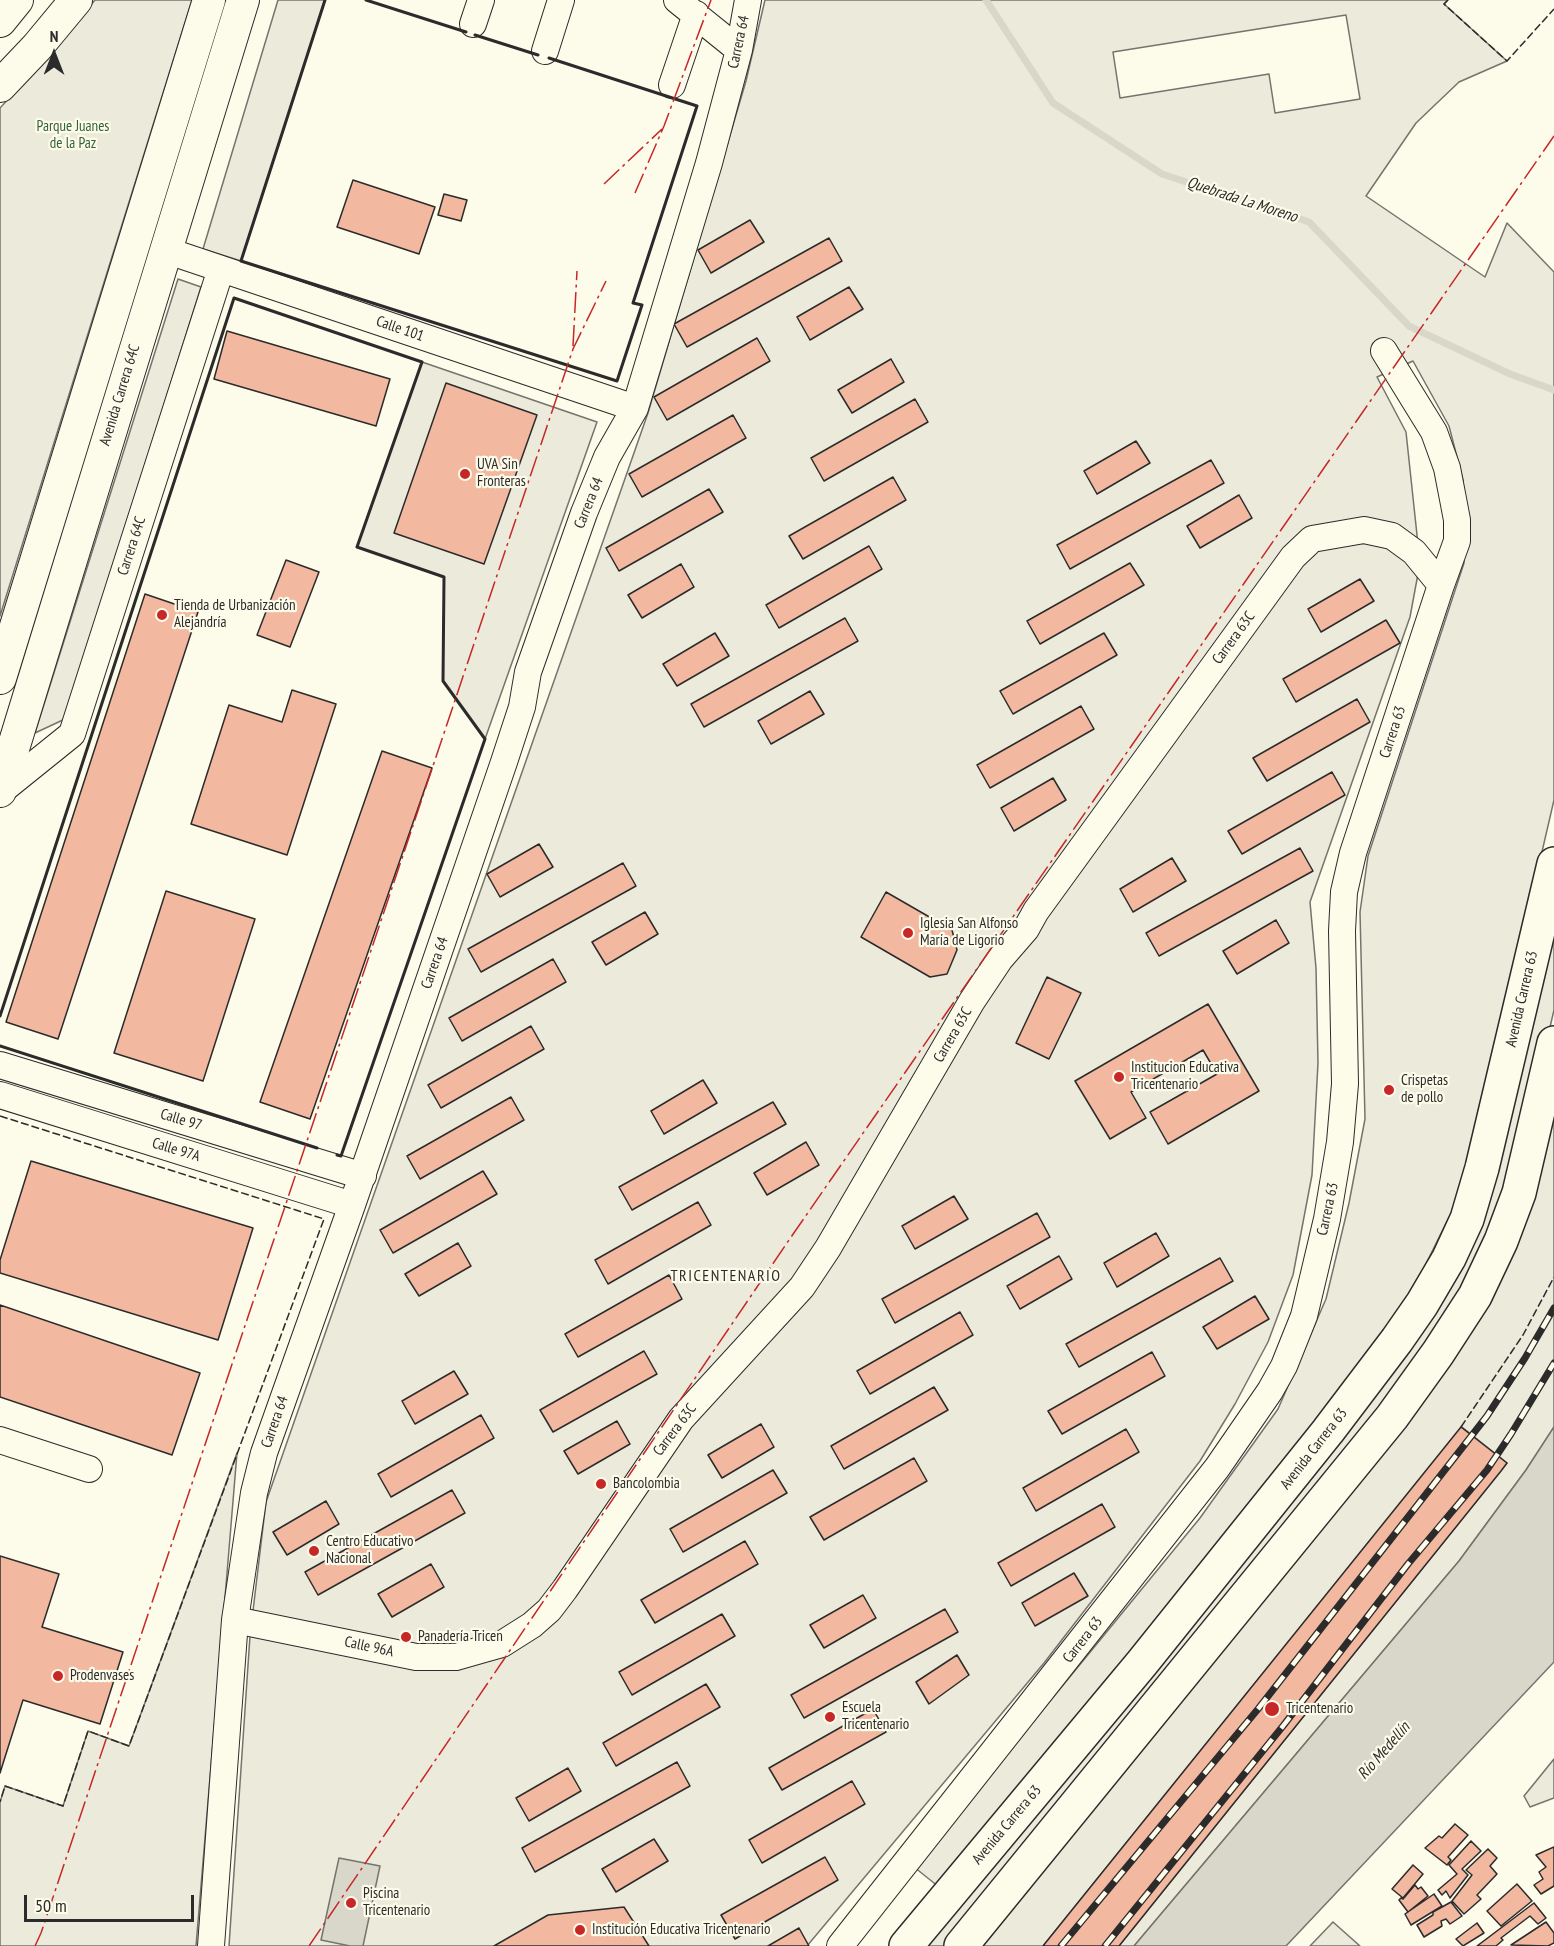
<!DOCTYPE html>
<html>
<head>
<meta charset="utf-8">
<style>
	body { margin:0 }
	#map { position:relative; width:1554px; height:1946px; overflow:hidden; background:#fdfbea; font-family:"PT Sans Narrow",sans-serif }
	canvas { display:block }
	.north { position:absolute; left:24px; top:24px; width:60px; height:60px; -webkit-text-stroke:4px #fdfbea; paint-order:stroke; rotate:0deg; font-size:16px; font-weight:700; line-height:24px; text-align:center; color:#2b2b2b }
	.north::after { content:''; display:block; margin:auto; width:21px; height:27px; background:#2b2b2b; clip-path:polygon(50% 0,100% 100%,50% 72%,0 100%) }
	.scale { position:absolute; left:24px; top:1895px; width:170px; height:27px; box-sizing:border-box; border:3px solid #2b2b2b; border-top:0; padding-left:8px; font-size:18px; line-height:21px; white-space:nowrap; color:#2b2b2b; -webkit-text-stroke:4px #fdfbea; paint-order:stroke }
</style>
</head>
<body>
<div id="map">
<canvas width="1554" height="1946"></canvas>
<div class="north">N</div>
<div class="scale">50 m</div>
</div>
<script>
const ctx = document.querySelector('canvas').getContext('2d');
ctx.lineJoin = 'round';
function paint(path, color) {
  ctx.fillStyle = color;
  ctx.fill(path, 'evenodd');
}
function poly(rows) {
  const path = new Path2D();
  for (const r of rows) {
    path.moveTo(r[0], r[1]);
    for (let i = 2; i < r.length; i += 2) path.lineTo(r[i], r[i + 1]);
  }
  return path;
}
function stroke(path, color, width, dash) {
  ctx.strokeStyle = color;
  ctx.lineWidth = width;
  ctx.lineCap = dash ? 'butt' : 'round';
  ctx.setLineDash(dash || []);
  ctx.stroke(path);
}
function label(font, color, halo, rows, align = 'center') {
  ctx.font = font + ' "PT Sans Narrow",sans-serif';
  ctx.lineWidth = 4.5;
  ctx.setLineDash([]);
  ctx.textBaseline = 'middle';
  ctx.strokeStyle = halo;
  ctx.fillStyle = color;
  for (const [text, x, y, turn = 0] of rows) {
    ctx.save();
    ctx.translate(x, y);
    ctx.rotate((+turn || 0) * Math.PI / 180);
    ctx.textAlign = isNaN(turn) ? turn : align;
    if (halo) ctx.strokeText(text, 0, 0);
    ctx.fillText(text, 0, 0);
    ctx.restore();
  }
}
const green = poly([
	[95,0,192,0,0,616,0,108,50,54,95,0],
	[278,0,325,0,241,261,203,249,278,0],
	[765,0,1448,0,1444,4,1507,61,1459,82,1416,123,1366,196,1485,277,1507,223,1554,272,1554,800,1472,1154,1451,1213,1422,1272,1379,1343,1298,1447,939,1887,914,1867,1200,1518,1278,1409,1326,1299,1349,1203,1365,1119,1360,912,1368,856,1464,563,1466,520,1463,480,1449,426,1413,361,1377,377,1406,432,1420,563,1410,617,1310,902,1316,968,1318,1063,1312,1175,1293,1275,1268,1342,1235,1404,1200,1461,1044,1663,807,1946,229,1946,250,1636,266,1502,648,413,746,81,765,0],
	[1346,15,1360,99,1275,113,1269,74,1120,98,1113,52,1346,15],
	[178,279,201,287,65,719,35,733,178,279],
	[422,362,597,422,485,739,443,681,444,577,357,547,422,362],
	[1554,906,1554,1010,1537,1083,1493,1230,1422,1358,945,1946,918,1946,1409,1342,1554,906],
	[1554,1116,1554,1427,1526,1470,1459,1561,1134,1946,1119,1946,1507,1463,1462,1427,1043,1946,982,1946,1525,1220,1554,1116],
	[237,1453,196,1946,0,1946,0,1802,5,1786,63,1806,88,1731,129,1746,237,1453],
	[1333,1922,1360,1946,1310,1946,1333,1922]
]);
paint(green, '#ecebdb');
stroke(green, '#74746e', 1.5);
const parking = poly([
	[1554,1759,1554,1798,1530,1807,1524,1796,1554,1759]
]);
paint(parking, '#eceadb');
stroke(parking, '#74746e', 1.5);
const water = poly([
	[1554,1427,1554,1662,1286,1946,1134,1946,1459,1561,1526,1470,1554,1427],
	[339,1858,380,1866,363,1946,350,1946,321,1940,339,1858]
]);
paint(water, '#d8d7c9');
stroke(water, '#74746e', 1.5);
stroke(poly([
	[986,0,1053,103,1162,174,1309,222,1409,326,1510,374,1554,390]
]), '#d8d7c9', 7);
const building = poly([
	[353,180,435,207,419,254,337,227,353,180],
	[444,194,467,200,461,221,438,215,444,194],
	[750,220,764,242,711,273,698,250,750,220],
	[829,238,842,261,687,347,674,324,829,238],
	[849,287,863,309,810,340,797,317,849,287],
	[227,331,390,379,376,426,214,379,227,331],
	[757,338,770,361,667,420,654,397,757,338],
	[891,359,904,382,852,413,838,390,891,359],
	[446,383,537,415,484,564,394,533,446,383],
	[915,399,928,422,824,481,811,458,915,399],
	[733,415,746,438,642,497,629,474,733,415],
	[1136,441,1150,463,1097,494,1084,471,1136,441],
	[1211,460,1224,483,1070,569,1057,545,1211,460],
	[893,477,906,500,803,559,789,536,893,477],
	[709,489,723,512,619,571,606,548,709,489],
	[1239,495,1252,518,1200,548,1187,526,1239,495],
	[869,546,882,569,779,628,766,605,869,546],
	[286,560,319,572,290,647,257,635,286,560],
	[1130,563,1144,585,1040,644,1027,621,1130,563],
	[681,564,694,587,642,618,628,595,681,564],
	[1360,579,1374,601,1321,632,1308,609,1360,579],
	[145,594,198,612,58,1039,6,1022,145,594],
	[845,618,858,641,704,727,691,704,845,618],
	[1386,620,1400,643,1296,702,1283,679,1386,620],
	[715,633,729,656,677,686,663,664,715,633],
	[1104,633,1117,655,1013,714,1000,691,1104,633],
	[292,690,336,704,287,855,191,824,229,705,282,722,292,690],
	[810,691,824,714,771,744,758,721,810,691],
	[1357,699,1370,722,1267,781,1253,758,1357,699],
	[1081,706,1094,729,990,788,977,765,1081,706],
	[382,751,432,768,310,1119,260,1102,382,751],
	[1332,772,1345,795,1242,854,1228,831,1332,772],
	[1053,778,1066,800,1014,831,1001,808,1053,778],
	[539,844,553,867,500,897,487,874,539,844],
	[1300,848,1313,871,1159,956,1146,933,1300,848],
	[1172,858,1186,881,1133,912,1120,889,1172,858],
	[623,863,636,886,481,972,468,949,623,863],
	[166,891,255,919,203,1081,114,1053,166,891],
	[886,892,952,930,957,950,947,974,930,977,861,937,886,892],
	[645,912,658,934,606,965,592,942,645,912],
	[1276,920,1289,943,1237,974,1223,951,1276,920],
	[553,959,566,982,462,1041,449,1018,553,959],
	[1047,977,1081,993,1049,1059,1016,1043,1047,977],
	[1208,1004,1259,1091,1168,1144,1150,1112,1217,1074,1203,1050,1131,1092,1146,1118,1110,1139,1075,1081,1208,1004],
	[531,1026,544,1049,441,1108,428,1085,531,1026],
	[703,1080,717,1103,664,1134,651,1111,703,1080],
	[511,1097,524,1120,420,1179,407,1156,511,1097],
	[773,1102,786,1124,632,1210,619,1187,773,1102],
	[806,1142,819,1165,767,1195,754,1173,806,1142],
	[31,1161,253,1228,218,1340,0,1273,0,1260,31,1161],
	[483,1171,497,1194,393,1253,380,1230,483,1171],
	[954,1196,968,1219,915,1249,902,1226,954,1196],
	[698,1202,711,1225,608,1284,595,1260,698,1202],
	[1037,1213,1050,1237,895,1323,882,1299,1037,1213],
	[1156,1233,1169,1256,1117,1287,1104,1263,1156,1233],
	[458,1243,471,1266,419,1296,405,1274,458,1243],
	[1059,1256,1072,1279,1020,1309,1007,1286,1059,1256],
	[1220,1258,1233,1281,1079,1367,1066,1344,1220,1258],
	[669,1275,682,1299,578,1357,565,1334,669,1275],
	[1255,1296,1269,1319,1217,1349,1203,1327,1255,1296],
	[0,1305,200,1373,172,1455,0,1397,0,1305],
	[960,1312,973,1335,870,1394,857,1371,960,1312],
	[644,1351,657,1374,553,1432,540,1410,644,1351],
	[1152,1352,1165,1376,1062,1434,1048,1411,1152,1352],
	[454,1371,468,1394,415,1424,402,1401,454,1371],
	[934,1387,948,1410,844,1469,831,1446,934,1387],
	[481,1415,494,1438,391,1497,378,1474,481,1415],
	[617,1421,630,1444,578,1474,564,1451,617,1421],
	[761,1424,774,1447,722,1478,708,1455,761,1424],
	[1461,1427,1507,1463,1501,1471,1119,1946,1043,1946,1461,1427],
	[1126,1429,1139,1452,1036,1511,1023,1488,1126,1429],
	[914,1458,927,1481,824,1540,810,1517,914,1458],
	[773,1470,787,1493,683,1552,670,1529,773,1470],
	[452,1490,465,1513,318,1595,305,1572,452,1490],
	[326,1501,339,1524,287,1555,273,1532,326,1501],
	[1102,1504,1115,1527,1011,1586,998,1563,1102,1504],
	[745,1541,758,1564,655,1623,641,1600,745,1541],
	[0,1556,59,1574,42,1627,123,1652,100,1724,23,1700,0,1773,0,1556],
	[431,1564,444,1587,392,1617,378,1594,431,1564],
	[1074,1573,1088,1596,1035,1626,1022,1603,1074,1573],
	[863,1595,876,1618,824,1648,810,1625,863,1595],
	[945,1609,958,1632,804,1718,791,1695,945,1609],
	[722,1614,735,1636,632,1695,619,1672,722,1614],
	[957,1655,969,1675,929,1704,916,1682,957,1655],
	[706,1684,720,1707,616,1766,603,1743,706,1684],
	[873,1709,886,1732,782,1790,769,1768,873,1709],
	[677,1762,690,1786,535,1872,522,1848,677,1762],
	[568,1768,581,1791,529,1821,516,1798,568,1768],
	[852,1781,865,1804,762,1863,749,1840,852,1781],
	[1455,1824,1468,1835,1448,1857,1451,1860,1447,1865,1425,1848,1439,1836,1442,1838,1455,1824],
	[654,1839,668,1861,616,1892,602,1869,654,1839],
	[1471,1841,1481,1851,1462,1869,1468,1875,1450,1898,1446,1891,1442,1895,1438,1890,1457,1874,1449,1865,1471,1841],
	[1554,1847,1554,1886,1541,1894,1534,1885,1543,1879,1539,1872,1546,1867,1536,1855,1554,1847],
	[1488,1849,1497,1858,1490,1866,1497,1874,1477,1895,1481,1899,1464,1914,1452,1901,1472,1875,1466,1870,1488,1849],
	[825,1857,838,1880,735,1939,721,1915,825,1857],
	[1413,1865,1423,1874,1403,1898,1392,1889,1413,1865],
	[1517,1884,1532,1901,1501,1926,1487,1911,1517,1884],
	[1415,1885,1418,1889,1421,1887,1428,1896,1408,1912,1399,1900,1401,1898,1403,1899,1415,1885],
	[1434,1894,1442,1906,1411,1925,1405,1914,1434,1894],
	[1451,1902,1462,1916,1450,1924,1446,1919,1441,1921,1442,1926,1424,1937,1417,1925,1433,1915,1433,1912,1451,1902],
	[1534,1903,1546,1918,1538,1924,1530,1916,1501,1938,1503,1940,1496,1946,1477,1946,1534,1903],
	[624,1907,649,1946,494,1946,548,1915,624,1907],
	[1546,1922,1554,1933,1554,1943,1548,1946,1511,1945,1546,1922],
	[1477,1923,1484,1933,1463,1946,1456,1939,1477,1923],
	[799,1928,809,1946,768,1946,799,1928]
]);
paint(building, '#f2b8a0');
stroke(building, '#2b2b2b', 1.5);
const minor = poly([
	[677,0,739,50],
	[473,24,481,0],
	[545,51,561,0],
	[672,85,696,14],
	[165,250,635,408],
	[0,792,72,734,221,269],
	[0,1065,363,1176],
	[0,1095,352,1205],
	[0,1440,89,1469],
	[235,1620,416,1657,456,1657,484,1649,502,1644,532,1625,549,1610,565,1589,681,1419,802,1287,828,1248,972,1001,1000,959,1026,929,1036,911,1293,557,1312,539,1364,530,1392,536,1414,552,1441,585],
	[211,1946,235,1620,254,1493,264,1453,352,1205,504,762,522,707,528,672,584,513,607,457,635,408,709,163,739,50,748,0],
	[840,1946,1217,1468,1270,1391,1284,1366,1304,1316,1327,1219,1340,1142,1345,1084,1342,931,1344,892,1353,853,1441,585,1457,541,1457,520,1453,499,1447,468,1434,432,1384,351]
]);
const major = poly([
	[0,21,17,0],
	[0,86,37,47,76,0],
	[0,678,209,0],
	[0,791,243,0]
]);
const highway = poly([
	[906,1946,1142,1663,1328,1431,1397,1340,1422,1304,1449,1258,1467,1219,1482,1168,1554,864],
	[961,1946,1392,1417,1438,1353,1475,1296,1501,1241,1519,1193,1554,1043]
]);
stroke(minor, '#2b2b2b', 28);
stroke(major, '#2b2b2b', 34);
stroke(highway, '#2b2b2b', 36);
stroke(minor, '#fdfbea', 26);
stroke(major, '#fdfbea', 32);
stroke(highway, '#fdfbea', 33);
const rail = poly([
	[1061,1946,1258,1709,1487,1416,1525,1358,1554,1308],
	[1105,1946,1283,1726,1408,1564,1487,1470,1511,1434,1554,1363]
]);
stroke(rail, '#2b2b2b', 7);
stroke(rail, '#fdfbea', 4.5, [14]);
stroke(poly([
	[1448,0,1444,4,1507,61,1554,9],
	[0,1116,324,1219,129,1746,88,1731,63,1806,5,1786,0,1802],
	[1461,1427,1523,1335,1554,1277]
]), '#2b2b2b', 1.5, [8, 3]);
stroke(poly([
	[325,0,241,261,617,381,642,305,633,303,697,106,549,58],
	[366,0,466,32],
	[475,35,538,55],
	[0,1016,234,298,422,362,357,547,444,577,443,681,485,739,341,1156,337,1155],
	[0,1046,317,1148]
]), '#2b2b2b', 3);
stroke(poly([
	[604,184,662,129],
	[635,193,664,126,711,0],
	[573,346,577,271],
	[35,1946,41,1933,573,349,606,281],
	[309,1946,789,1240,1554,136]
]), '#c62828', 1.5, [21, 4.5, 3, 4.5]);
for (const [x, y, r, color] of [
	[465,474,6,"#c62828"],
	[162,615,6,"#c62828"],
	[908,933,6,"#c62828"],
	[1119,1077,6,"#c62828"],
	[1389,1090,6,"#c62828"],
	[601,1484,6,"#c62828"],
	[314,1551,6,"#c62828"],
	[406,1637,6,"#c62828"],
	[58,1676,6,"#c62828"],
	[1272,1709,8,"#c62828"],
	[830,1717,6,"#c62828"],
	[351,1903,6,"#c62828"],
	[580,1930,6,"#c62828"]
]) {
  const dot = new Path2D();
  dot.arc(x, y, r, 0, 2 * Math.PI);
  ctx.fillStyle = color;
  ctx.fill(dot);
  stroke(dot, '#fdfbea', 2);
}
label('15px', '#2b2b2b', '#fdfbea', [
	["Carrera 64",739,42,-78],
	["Calle 101",400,329,19],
	["Avenida Carrera 64C",120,395,-73],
	["Carrera 64",589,503,-68],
	["Carrera 64C",132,546,-72],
	["Carrera 63C",1234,638,-54],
	["Carrera 63",1393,732,-72],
	["Carrera 64",435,963,-71],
	["Avenida Carrera 63",1522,999,-77],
	["Carrera 63C",953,1035,-60],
	["Calle 97",181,1120,17],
	["Calle 97A",176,1150,17],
	["Carrera 63",1328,1209,-78],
	["Carrera 64",275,1422,-71],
	["Carrera 63C",675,1430,-53],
	["Avenida Carrera 63",1314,1449,-52],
	["Carrera 63",1083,1640,-52],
	["Calle 96A",369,1647,12],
	["Avenida Carrera 63",1007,1825,-50]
]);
label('15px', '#34623c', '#fdfbea', [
	["Parque Juanes",73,127],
	["de la Paz",73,144]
]);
label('15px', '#2b2b2b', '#fdfbea', [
	["UVA Sin",477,465],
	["Fronteras",477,482],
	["Tienda de Urbanización",174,606],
	["Alejandría",174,623],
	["Iglesia San Alfonso",920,924],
	["María de Ligorio",920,941],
	["Institucion Educativa",1131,1068],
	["Tricentenario",1131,1085],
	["Crispetas",1401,1081],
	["de pollo",1401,1098],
	["Bancolombia",613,1484],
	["Centro Educativo",326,1542],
	["Nacional",326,1559],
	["Panadería Tricen",418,1637],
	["Prodenvases",70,1676],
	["Escuela",842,1708],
	["Tricentenario",842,1725],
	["Tricentenario",1286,1709],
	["Piscina",363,1894],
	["Tricentenario",363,1911],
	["Institución Educativa Tricentenario",592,1930]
], 'left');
label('italic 16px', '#2b2b2b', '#fdfbea', [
	["Quebrada La Moreno",1242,200,18],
	["Río Medellín",1384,1751,-49]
]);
ctx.letterSpacing = '1.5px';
label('16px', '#2b2b2b', '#fdfbea', [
	["TRICENTENARIO",726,1276]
]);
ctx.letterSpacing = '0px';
</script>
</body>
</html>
